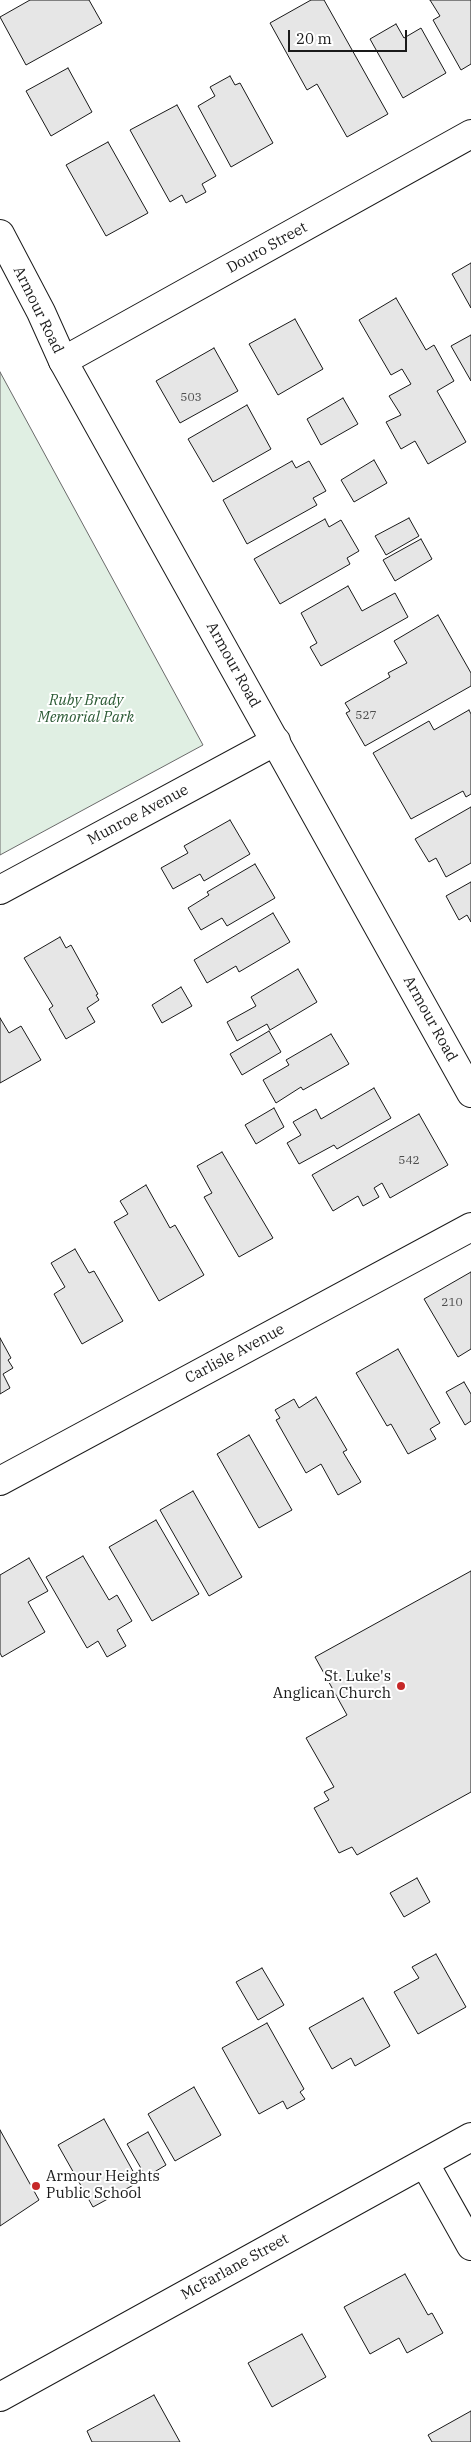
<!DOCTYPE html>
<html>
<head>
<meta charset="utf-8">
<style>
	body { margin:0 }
	#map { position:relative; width:471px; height:2442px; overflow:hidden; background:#fff; font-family:"IBM Plex Serif",serif }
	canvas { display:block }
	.scale { position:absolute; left:288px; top:30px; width:119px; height:22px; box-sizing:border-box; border:2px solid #1a1a1a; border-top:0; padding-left:6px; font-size:15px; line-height:18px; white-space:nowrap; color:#1a1a1a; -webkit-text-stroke:4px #fff; paint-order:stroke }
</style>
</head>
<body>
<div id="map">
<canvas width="471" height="2442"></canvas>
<div class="scale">20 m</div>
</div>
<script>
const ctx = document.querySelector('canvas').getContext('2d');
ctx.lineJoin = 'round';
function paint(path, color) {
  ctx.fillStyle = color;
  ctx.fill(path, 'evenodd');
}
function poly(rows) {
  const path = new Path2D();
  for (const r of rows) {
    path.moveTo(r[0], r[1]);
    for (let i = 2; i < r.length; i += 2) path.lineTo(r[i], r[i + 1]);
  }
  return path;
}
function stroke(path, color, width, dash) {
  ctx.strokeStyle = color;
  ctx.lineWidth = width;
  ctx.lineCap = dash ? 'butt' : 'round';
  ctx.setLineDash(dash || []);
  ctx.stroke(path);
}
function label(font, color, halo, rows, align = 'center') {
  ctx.font = font + ' "IBM Plex Serif",serif';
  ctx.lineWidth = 4;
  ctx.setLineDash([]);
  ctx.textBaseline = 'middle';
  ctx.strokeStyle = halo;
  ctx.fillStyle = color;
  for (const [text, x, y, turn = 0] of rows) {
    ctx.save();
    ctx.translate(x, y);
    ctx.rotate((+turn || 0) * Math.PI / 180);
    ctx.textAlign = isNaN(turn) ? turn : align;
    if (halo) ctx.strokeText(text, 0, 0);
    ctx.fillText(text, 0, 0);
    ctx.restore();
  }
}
const green = poly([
	[0,372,203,745,0,855,0,372]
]);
paint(green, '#e0efe3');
stroke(green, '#6a6a6a', 1);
const building = poly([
	[30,0,89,0,102,23,26,65,0,17,30,0],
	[311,0,324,0,388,114,347,137,317,84,307,90,270,23,311,0],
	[430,0,471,0,471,64,461,70,433,20,440,16,430,0],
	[396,24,404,38,421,28,446,73,403,98,370,39,396,24],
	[68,68,92,112,51,136,26,91,68,68],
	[230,76,235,85,240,83,273,143,231,167,198,106,215,96,210,87,230,76],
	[177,105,216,176,202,184,206,192,186,203,182,195,170,202,130,130,177,105],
	[108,142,148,213,106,236,66,165,108,142],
	[471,263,471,308,452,274,471,263],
	[396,298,426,350,434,345,454,381,437,391,466,442,428,464,415,441,401,449,386,422,401,415,389,396,411,384,402,369,391,375,359,320,396,298],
	[295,319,323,369,278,395,249,344,295,319],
	[471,335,471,381,451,346,471,335],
	[214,348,238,391,180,423,156,381,214,348],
	[343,398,358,424,321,445,307,419,343,398],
	[247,405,271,449,213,482,188,439,247,405],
	[374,460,387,483,354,502,341,480,374,460],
	[292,461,296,468,309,461,326,491,313,498,317,505,247,544,223,500,292,461],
	[409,518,419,536,386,555,375,536,409,518],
	[325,519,329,527,341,520,359,551,347,558,350,564,280,604,254,559,325,519],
	[421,539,432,559,395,581,383,560,421,539],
	[348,586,362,611,395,593,408,617,321,666,310,647,317,643,301,613,348,586],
	[438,615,471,673,471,686,365,746,346,713,350,711,345,703,390,677,388,673,407,663,394,641,438,615],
	[469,710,471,714,471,794,466,797,463,791,411,819,373,753,429,721,434,730,469,710],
	[471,807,471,863,446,877,436,858,429,862,415,839,471,807],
	[230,820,250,854,204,881,200,874,173,889,161,868,188,853,184,846,230,820],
	[255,864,275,898,227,926,222,918,201,930,188,908,209,895,207,892,255,864],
	[471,882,471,922,467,915,459,920,446,896,471,882],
	[273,913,290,942,239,972,236,966,207,983,194,960,273,913],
	[60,937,66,948,71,945,98,994,96,995,99,1000,87,1008,95,1022,66,1039,49,1009,53,1006,24,958,60,937],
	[298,969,317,1002,270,1030,267,1024,237,1041,227,1022,256,1006,251,997,298,969],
	[181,987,192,1006,162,1023,152,1005,181,987],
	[0,1018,9,1033,21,1026,41,1060,0,1083,0,1018],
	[269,1031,281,1052,242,1075,230,1054,269,1031],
	[331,1034,349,1064,303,1090,301,1087,276,1103,263,1080,289,1065,286,1060,331,1034],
	[374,1088,391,1118,337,1149,334,1145,299,1164,287,1143,301,1135,293,1122,316,1109,321,1119,374,1088],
	[274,1108,284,1127,256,1144,245,1125,274,1108],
	[419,1114,448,1165,390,1198,382,1183,374,1188,379,1197,363,1206,358,1196,333,1211,312,1175,419,1114],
	[222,1152,273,1238,239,1257,204,1197,212,1193,197,1166,222,1152],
	[146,1185,170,1228,175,1225,204,1275,159,1301,114,1222,128,1214,120,1201,146,1185],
	[75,1249,89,1273,94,1271,123,1321,82,1344,54,1294,65,1287,51,1263,75,1249],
	[471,1272,471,1349,458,1357,424,1299,471,1272],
	[0,1338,11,1358,8,1360,13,1368,3,1374,10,1388,0,1394,0,1338],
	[398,1349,440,1423,430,1429,436,1439,408,1454,391,1424,387,1426,356,1373,398,1349],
	[464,1382,471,1394,471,1421,465,1425,446,1392,464,1382],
	[316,1397,347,1450,343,1452,361,1482,338,1495,321,1464,306,1473,276,1420,280,1418,275,1410,294,1399,299,1408,316,1397],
	[249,1435,292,1510,259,1528,217,1454,249,1435],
	[193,1491,242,1577,209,1596,160,1510,193,1491],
	[156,1520,199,1594,152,1621,109,1547,156,1520],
	[83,1556,109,1600,117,1595,132,1621,117,1630,126,1646,107,1657,98,1641,87,1648,46,1577,83,1556],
	[29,1558,48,1591,28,1602,45,1632,2,1657,0,1653,0,1575,29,1558],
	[471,1571,471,1792,357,1855,352,1847,339,1853,314,1808,329,1800,324,1792,334,1787,306,1738,347,1715,315,1657,471,1571],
	[417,1878,430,1902,404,1917,390,1893,417,1878],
	[436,1954,466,2007,418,2034,394,1992,419,1978,412,1967,436,1954],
	[262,1968,284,2005,258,2020,236,1982,262,1968],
	[363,1998,390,2046,355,2066,351,2058,332,2069,309,2028,363,1998],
	[267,2023,304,2089,300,2092,305,2099,287,2109,283,2101,259,2114,222,2048,267,2023],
	[194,2087,221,2135,175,2161,148,2114,194,2087],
	[104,2119,139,2182,93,2207,58,2145,104,2119],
	[0,2130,39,2200,0,2226,0,2130],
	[148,2132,166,2165,146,2177,127,2144,148,2132],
	[405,2274,428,2315,432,2313,443,2333,407,2353,399,2338,370,2354,344,2307,405,2274],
	[302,2334,326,2377,272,2407,248,2363,302,2334],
	[154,2395,180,2442,92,2442,87,2431,154,2395],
	[471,2411,471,2442,432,2442,428,2435,471,2411]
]);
paint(building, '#e6e6e6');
stroke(building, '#1a1a1a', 1);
const minor = poly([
	[63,361,471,134],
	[0,890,276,741],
	[0,1481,471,1227],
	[425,2164,471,2246],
	[0,2397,471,2137]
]);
const major = poly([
	[0,234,41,312,63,361,471,1093]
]);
stroke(minor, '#1a1a1a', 30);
stroke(major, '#1a1a1a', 30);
stroke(minor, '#fff', 28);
stroke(major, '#fff', 28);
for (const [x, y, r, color] of [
	[401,1686,5,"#c62828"],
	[36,2186,5,"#c62828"]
]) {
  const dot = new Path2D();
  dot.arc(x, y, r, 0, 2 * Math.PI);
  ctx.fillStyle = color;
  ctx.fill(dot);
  stroke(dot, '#fff', 2);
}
label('12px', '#4d4d4d', null, [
	["503",191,398],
	["527",366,716],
	["542",409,1161],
	["210",452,1303]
]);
label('15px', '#1a1a1a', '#fff', [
	["Douro Street",267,248,-29],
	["Armour Road",38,310,64],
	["Armour Road",233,665,61],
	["Munroe Avenue",138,815,-28],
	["Armour Road",430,1019,61],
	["Carlisle Avenue",235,1354,-28],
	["McFarlane Street",235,2267,-29]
]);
label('italic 15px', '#2b5a34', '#fff', [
	["Ruby Brady",86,701],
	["Memorial Park",86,718]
]);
label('15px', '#1a1a1a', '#fff', [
	["St. Luke's",391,1677],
	["Anglican Church",391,1694],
	["Armour Heights",46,2177,"left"],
	["Public School",46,2194,"left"]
], 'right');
</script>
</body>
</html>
